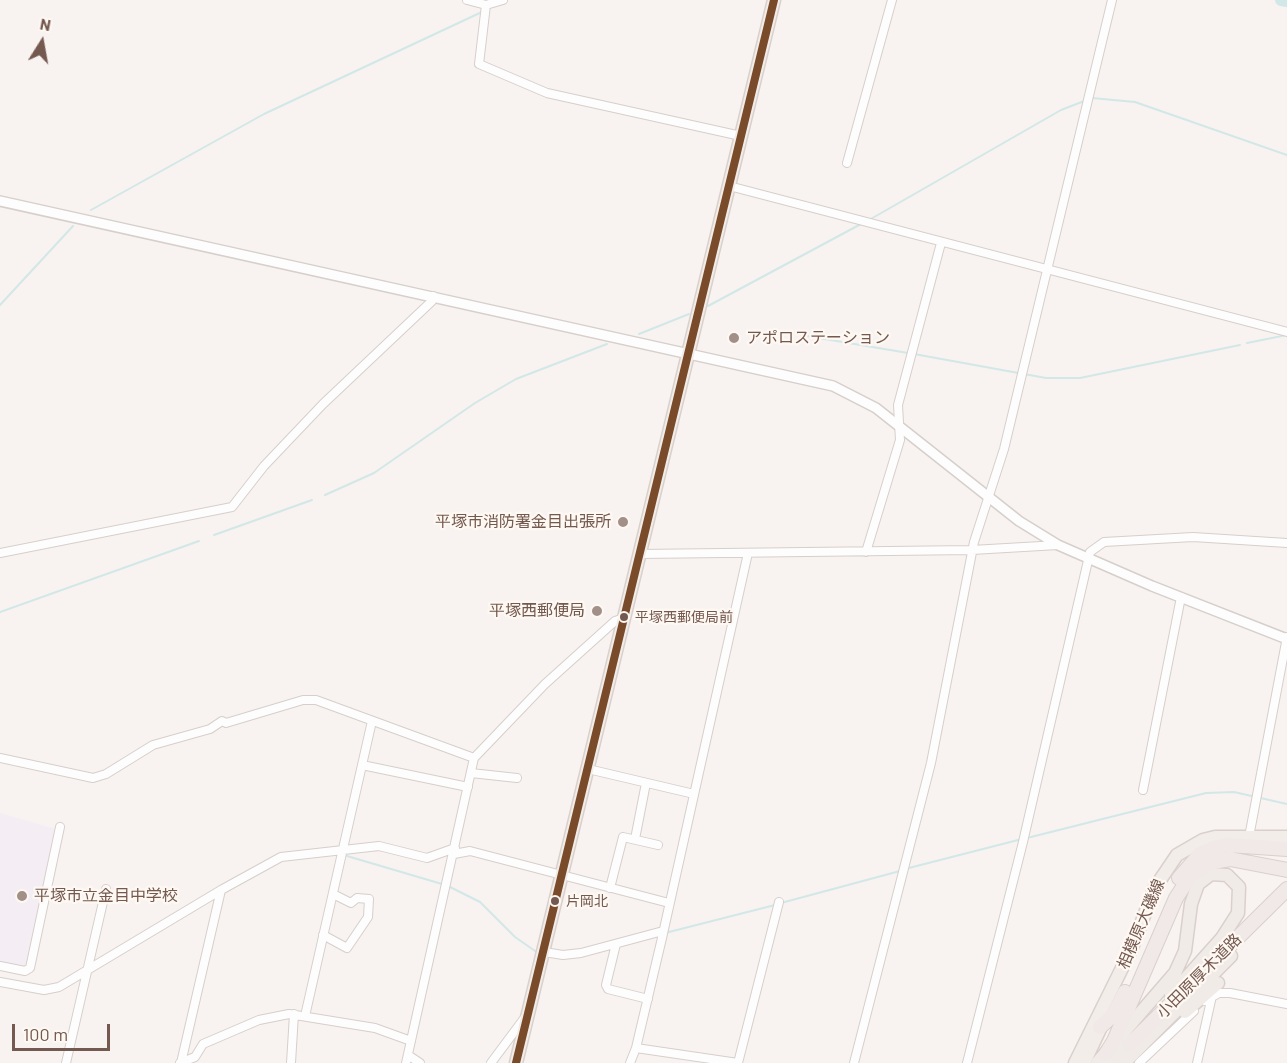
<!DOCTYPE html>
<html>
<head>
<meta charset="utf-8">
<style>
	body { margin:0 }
	#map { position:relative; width:1287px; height:1063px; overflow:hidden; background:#f8f3f0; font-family:Barlow,sans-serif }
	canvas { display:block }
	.north { position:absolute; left:12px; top:12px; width:60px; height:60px; -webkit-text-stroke:4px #fef8f2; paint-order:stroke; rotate:11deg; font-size:16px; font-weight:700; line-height:24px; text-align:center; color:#745950 }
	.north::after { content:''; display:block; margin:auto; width:21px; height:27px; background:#745950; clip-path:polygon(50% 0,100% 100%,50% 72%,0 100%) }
	.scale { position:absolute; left:12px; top:1024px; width:98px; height:27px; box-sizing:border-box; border:3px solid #745950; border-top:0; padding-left:8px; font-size:18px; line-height:21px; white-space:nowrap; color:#745950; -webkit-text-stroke:4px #fef8f2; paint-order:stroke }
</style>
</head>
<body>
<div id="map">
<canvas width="1287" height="1063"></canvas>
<div class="north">N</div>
<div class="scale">100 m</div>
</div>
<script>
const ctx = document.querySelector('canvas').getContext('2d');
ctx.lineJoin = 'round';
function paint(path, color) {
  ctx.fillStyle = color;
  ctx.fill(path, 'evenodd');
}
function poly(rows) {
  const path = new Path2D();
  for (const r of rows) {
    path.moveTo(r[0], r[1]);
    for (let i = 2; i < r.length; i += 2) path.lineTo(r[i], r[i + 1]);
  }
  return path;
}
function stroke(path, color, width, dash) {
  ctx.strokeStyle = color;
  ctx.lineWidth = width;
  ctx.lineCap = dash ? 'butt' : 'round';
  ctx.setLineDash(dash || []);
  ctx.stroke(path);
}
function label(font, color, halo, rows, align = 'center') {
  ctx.font = font + ' Barlow,"Noto Sans JP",sans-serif';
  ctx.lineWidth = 4.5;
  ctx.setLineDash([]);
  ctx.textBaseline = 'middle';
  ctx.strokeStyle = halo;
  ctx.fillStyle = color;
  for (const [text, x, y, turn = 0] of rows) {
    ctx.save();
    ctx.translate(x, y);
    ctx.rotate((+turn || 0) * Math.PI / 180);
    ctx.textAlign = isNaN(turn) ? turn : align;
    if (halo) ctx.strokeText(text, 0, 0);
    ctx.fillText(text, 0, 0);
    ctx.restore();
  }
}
paint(poly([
	[0,813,59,830,26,968,0,962]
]), '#f4edf4');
stroke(poly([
	[91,210,264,114,484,11],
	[869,220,1061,110,1092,98,1135,102,1287,155],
	[0,305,73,226],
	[708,306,861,224],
	[639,334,689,314],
	[801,335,908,353],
	[1247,343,1287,335],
	[914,354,1046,378,1080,378,1240,345],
	[325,495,374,473,475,403,516,379,607,344],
	[214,535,312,500],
	[0,612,199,541],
	[1027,838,1206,793,1234,792,1287,804],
	[347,856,442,884],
	[905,869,1022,839],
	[448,886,480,902,515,937,538,953],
	[781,903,900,871],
	[665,933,775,905]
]), '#d2e7e7', 2);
stroke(poly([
	[1281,0,1287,1]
]), '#d2e7e7', 12);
const minor = poly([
	[467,0,486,5,503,0],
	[486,5,479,64,547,93,741,136],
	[847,163,892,0],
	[729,186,1287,332],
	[866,552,900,440,898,405,941,243],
	[0,553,232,507,264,466,323,404,432,301,433,296],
	[640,554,972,550,1058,545],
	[0,758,93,778,106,774,153,745,210,729,222,721,226,723,303,700,316,700,474,758],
	[362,765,468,787],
	[588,769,694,794],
	[471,773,517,778],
	[1143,790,1181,597],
	[1249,837,1287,637],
	[635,839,646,783],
	[454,854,470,851,669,903],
	[610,888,623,837,658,845],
	[323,935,347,948,368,917,369,899,357,898,351,903,333,894],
	[616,944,606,985,608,989,648,999],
	[544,952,563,955,581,953,663,931],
	[0,966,25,971,30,968,60,827],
	[0,982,44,990,59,987,221,890,281,857,379,846,427,858,455,848],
	[1205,1001,1219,993,1230,993,1287,1004],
	[305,1016,372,721],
	[636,1048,738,1063],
	[408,1055,420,1063],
	[66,1063,106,889],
	[180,1063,195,1057,203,1044,259,1020,289,1014,375,1028,411,1041],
	[181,1063,221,890],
	[291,1063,294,1014],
	[406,1063,474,758,545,684,615,621,624,618],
	[491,1063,526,1016],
	[630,1063,636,1048,662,938,748,553],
	[738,1063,779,902],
	[854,1063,931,763,974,542,1004,449,1112,0],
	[967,1063,1023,842,1090,552,1104,542,1193,537,1287,543],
	[1139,1063,1194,1011],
	[1197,1063,1212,996]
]);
const tertiary = poly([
	[0,201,833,386,876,408,1019,521,1058,545,1152,586,1287,639]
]);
const primary = poly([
	[516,1063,774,0],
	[1075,1063,1132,948,1154,889,1177,855,1203,840,1215,837,1287,837],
	[1084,1063,1100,1029]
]);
const trunk = poly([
	[1185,1012,1218,983],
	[1097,1063,1175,973,1185,951,1191,904,1198,884,1211,874,1227,875,1239,887,1238,913,1222,938,1171,995],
	[1111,1063,1135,1038],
	[1124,1063,1231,956]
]);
const motorway = poly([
	[1179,878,1200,854,1213,848,1228,845,1287,849],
	[1100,1027,1113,1015,1125,992],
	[1129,1045,1287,889],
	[1106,1054,1114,1041,1176,898,1191,875,1213,862,1230,859,1287,870]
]);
stroke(minor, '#d6cfcb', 10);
stroke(tertiary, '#d6cfcb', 12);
stroke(primary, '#d9d0cc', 15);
stroke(trunk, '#d9d0cc', 15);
stroke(motorway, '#d9d0cc', 16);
stroke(minor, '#fefdfd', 8);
stroke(tertiary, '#fefdfd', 9);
stroke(primary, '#f2ede8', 12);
stroke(trunk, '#f1ebe8', 12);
stroke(motorway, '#f0e9e8', 14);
stroke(poly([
	[516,1063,774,0]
]), '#7a4b2a', 8);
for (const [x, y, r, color] of [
	[734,338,6,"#a28f88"],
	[623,522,6,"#a28f88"],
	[597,611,6,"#a28f88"],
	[624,617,5,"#745950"],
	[22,896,6,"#a28f88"],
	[555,901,5,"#745950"]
]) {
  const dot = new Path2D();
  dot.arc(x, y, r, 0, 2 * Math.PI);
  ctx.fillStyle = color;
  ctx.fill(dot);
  stroke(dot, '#fef8f2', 2);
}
label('14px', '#745950', '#fef8f2', [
	["平塚西郵便局前",635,617],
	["片岡北",566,901]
], 'left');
label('16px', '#745950', '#fef8f2', [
	["アポロステーション",746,338],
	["平塚市消防署金目出張所",611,522,"right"],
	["平塚西郵便局",585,611,"right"],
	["平塚市立金目中学校",34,896]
], 'left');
label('16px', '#745950', '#fef8f2', [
	["相模原大磯線",1141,924,-67],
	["小田原厚木道路",1199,976,-45]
]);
</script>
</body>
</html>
